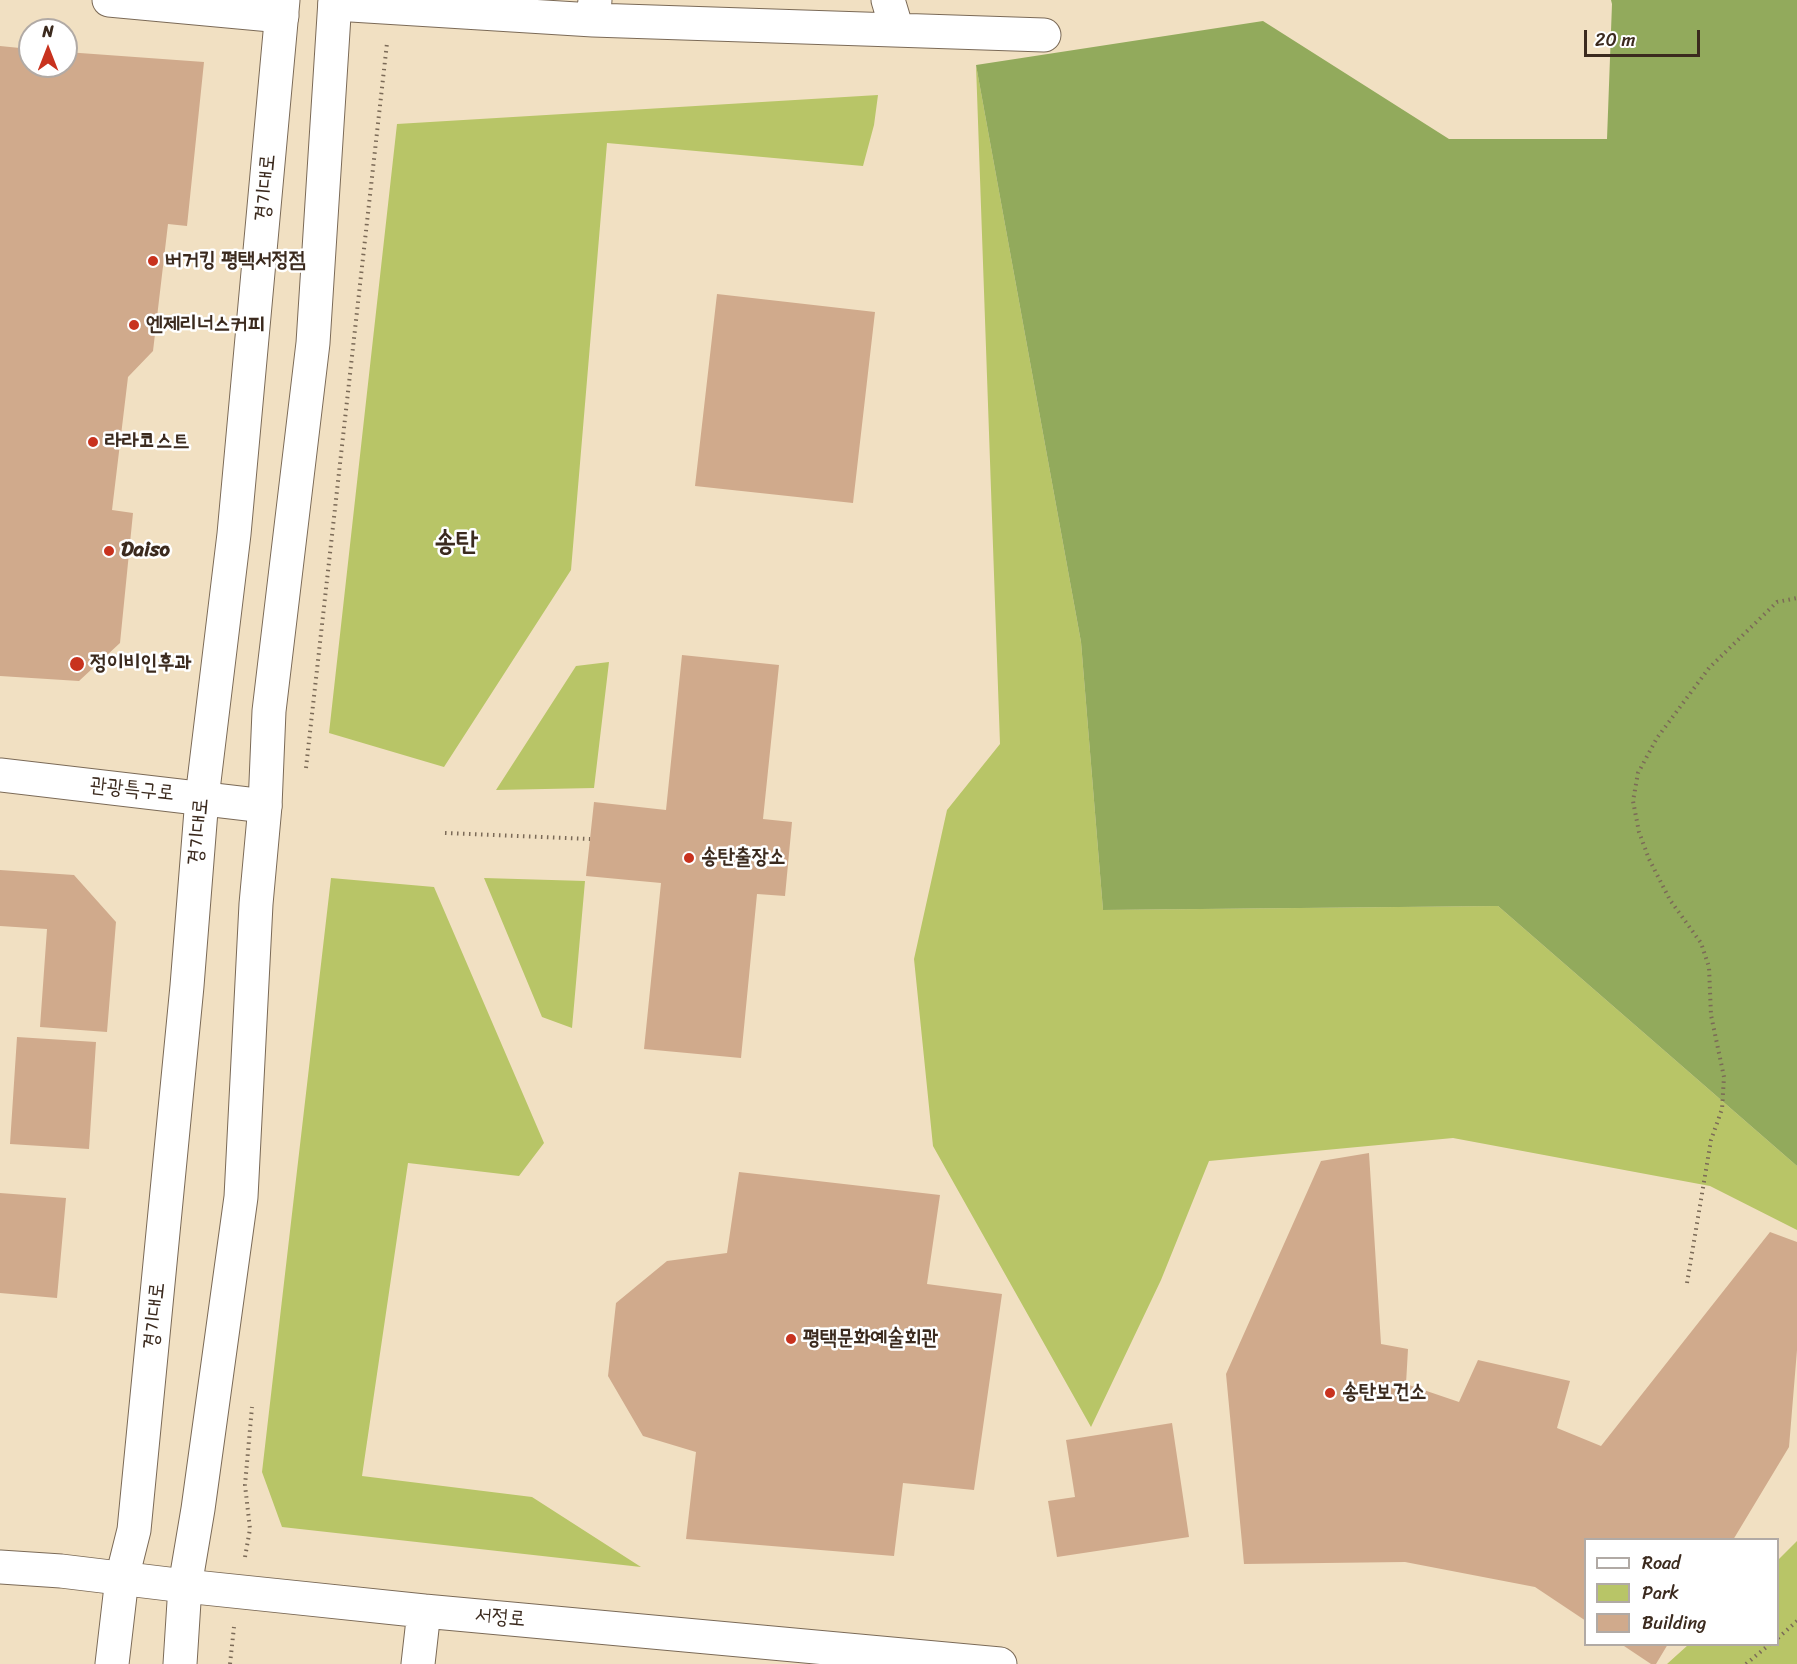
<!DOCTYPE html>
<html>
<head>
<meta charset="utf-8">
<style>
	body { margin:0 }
	#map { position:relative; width:1797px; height:1664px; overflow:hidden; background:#f1e0c2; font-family:Sriracha,sans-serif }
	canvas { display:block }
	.legend { position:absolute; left:1584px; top:1538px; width:195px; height:108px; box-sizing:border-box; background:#fff; border:2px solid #b1aaa5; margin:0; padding:8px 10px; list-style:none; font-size:18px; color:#3b2a1e }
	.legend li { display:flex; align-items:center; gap:12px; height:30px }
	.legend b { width:30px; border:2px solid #b1aaa5 }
	.north { position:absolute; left:18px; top:18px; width:60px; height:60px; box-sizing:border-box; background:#fff; border:2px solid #b1aaa5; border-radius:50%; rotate:0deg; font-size:16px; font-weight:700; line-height:24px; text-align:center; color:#3b2a1e }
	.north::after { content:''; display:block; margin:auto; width:21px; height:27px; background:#c8321e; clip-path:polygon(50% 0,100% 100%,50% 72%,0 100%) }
	.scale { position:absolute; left:1584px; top:30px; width:116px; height:27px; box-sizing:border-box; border:3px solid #3b2a1e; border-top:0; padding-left:8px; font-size:18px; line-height:21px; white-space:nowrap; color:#3b2a1e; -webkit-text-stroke:4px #fff; paint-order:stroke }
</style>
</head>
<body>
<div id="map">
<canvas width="1797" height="1664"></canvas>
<ul class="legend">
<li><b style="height:8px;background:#fff"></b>Road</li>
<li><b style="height:16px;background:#b8c567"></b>Park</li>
<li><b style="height:16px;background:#d0aa8c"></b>Building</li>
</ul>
<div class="north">N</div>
<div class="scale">20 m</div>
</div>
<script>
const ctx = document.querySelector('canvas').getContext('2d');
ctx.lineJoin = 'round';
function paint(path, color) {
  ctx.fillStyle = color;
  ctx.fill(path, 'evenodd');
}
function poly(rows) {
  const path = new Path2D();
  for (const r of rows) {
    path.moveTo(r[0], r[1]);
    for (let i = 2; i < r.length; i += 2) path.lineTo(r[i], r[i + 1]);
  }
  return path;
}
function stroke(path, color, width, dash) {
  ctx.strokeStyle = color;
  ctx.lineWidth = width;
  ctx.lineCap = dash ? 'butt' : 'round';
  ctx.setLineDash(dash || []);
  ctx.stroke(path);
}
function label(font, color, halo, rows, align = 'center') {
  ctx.font = font + ' Sriracha,"Poor Story",sans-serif';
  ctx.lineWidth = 5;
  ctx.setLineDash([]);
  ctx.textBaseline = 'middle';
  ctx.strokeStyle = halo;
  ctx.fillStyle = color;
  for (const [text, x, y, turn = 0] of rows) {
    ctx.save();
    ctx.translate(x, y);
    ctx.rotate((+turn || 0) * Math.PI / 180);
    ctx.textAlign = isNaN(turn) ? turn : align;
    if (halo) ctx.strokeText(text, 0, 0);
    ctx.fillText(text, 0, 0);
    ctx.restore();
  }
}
paint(poly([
	[976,65,1081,642,1103,910,1498,906,1797,1166,1797,1230,1710,1186,1453,1138,1209,1161,1161,1280,1091,1427,933,1146,914,959,947,810,1000,744],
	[878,95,874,125,863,166,607,143,571,570,444,767,329,733,397,124],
	[609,662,594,788,496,790,576,666],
	[331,878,434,887,544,1143,519,1176,408,1163,362,1476,532,1497,641,1567,282,1527,262,1472],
	[484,878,585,881,572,1028,542,1017],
	[1797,1541,1797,1664,1667,1664,1688,1645,1778,1644,1778,1560]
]), '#b8c567');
paint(poly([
	[1611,0,1797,0,1797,1166,1498,906,1103,910,1081,642,976,65,1263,21,1449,139,1607,139,1612,4]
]), '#92aa5c');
paint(poly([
	[0,46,30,49,30,66,66,66,66,52,204,62,187,226,168,224,153,351,128,377,112,510,133,513,120,643,79,681,0,676],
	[717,294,875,312,853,503,695,486],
	[682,655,779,665,763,819,792,822,785,896,757,894,741,1058,644,1049,661,883,586,876,594,802,666,810],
	[0,870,74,875,116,922,107,1032,40,1027,47,929,0,926],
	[17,1037,96,1042,89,1149,10,1144],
	[1369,1153,1381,1344,1408,1349,1406,1384,1459,1402,1478,1360,1570,1381,1557,1428,1601,1446,1770,1232,1797,1242,1797,1350,1789,1447,1733,1540,1586,1540,1586,1621,1535,1587,1405,1562,1244,1564,1226,1374,1321,1161],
	[739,1172,940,1195,927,1284,1002,1294,974,1490,903,1483,894,1556,686,1539,696,1452,643,1436,608,1376,616,1303,667,1261,727,1253],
	[0,1193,66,1198,57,1298,0,1293],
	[1172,1423,1189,1537,1057,1557,1048,1501,1075,1497,1066,1440],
	[1621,1644,1668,1644,1656,1664,1651,1664]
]), '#d0aa8c');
const minor = poly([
	[109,0,282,16],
	[888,0,897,30],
	[335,4,593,20,595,0],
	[593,20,1044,35],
	[0,775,265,806],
	[0,1567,61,1571,185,1586,424,1611,1000,1664],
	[418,1664,424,1611]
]);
const major = poly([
	[112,1664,122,1578,134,1530,187,986,202,798,234,534,283,0],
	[180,1664,185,1586,198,1509,241,1197,256,904,265,806,269,711,313,343,335,0]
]);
stroke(minor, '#7b6a57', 35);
stroke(major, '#7b6a57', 35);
stroke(poly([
	[306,768,387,43],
	[445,833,590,839],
	[1687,1283,1711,1140,1722,1109,1724,1077,1711,1015,1709,967,1701,943,1670,900,1649,859,1639,832,1633,801,1638,773,1657,738,1709,668,1777,602,1797,598],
	[245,1557,250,1529,245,1485,252,1407],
	[1778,1638,1797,1621],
	[230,1664,234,1627],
	[1746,1664,1770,1644]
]), '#7b6a57', 4, [1.5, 4.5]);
stroke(minor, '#fff', 33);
stroke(major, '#fff', 33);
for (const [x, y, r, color] of [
	[153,261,6,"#c8321e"],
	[134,325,6,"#c8321e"],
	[93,442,6,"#c8321e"],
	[109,551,6,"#c8321e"],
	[77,664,8,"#c8321e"],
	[689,858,6,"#c8321e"],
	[791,1339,6,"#c8321e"],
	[1330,1393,6,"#c8321e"]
]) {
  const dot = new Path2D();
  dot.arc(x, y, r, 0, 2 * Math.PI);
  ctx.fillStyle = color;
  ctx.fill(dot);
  stroke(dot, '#fff', 2);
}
label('21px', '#3b2a1e', '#fff', [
	["경기대로",266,188,-85],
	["관광특구로",132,790,6],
	["경기대로",199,832,-85],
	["경기대로",155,1316,-84],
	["서정로",500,1618,5]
]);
label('bold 21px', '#3b2a1e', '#fff', [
	["버거킹 평택서정점",165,261],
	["엔제리너스커피",146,325],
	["라라코스트",105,442],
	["Daiso",121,551],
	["정이비인후과",90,664],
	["송탄출장소",701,858],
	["평택문화예술회관",803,1339],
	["송탄보건소",1342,1393]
], 'left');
label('bold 27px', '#3b2a1e', '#fff', [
	["송탄",456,543]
]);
</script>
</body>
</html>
